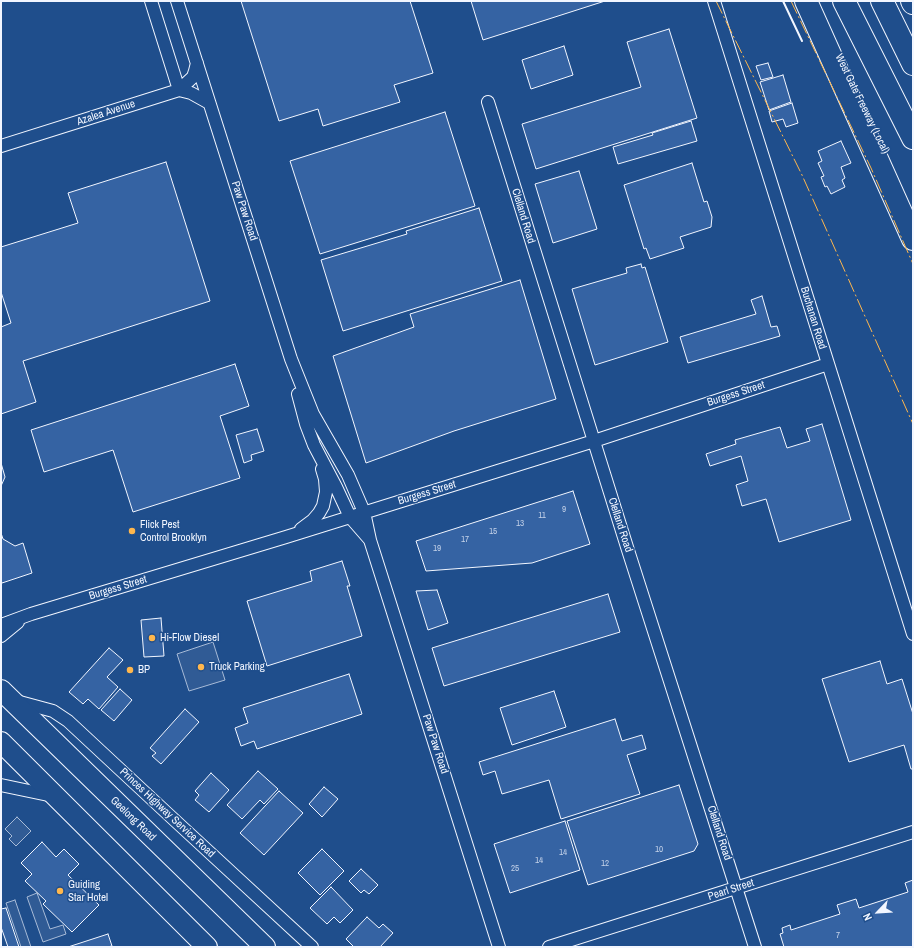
<!DOCTYPE html>
<html>
<head>
<meta charset="utf-8">
<style>
	body { margin:0 }
	#map { position:relative; width:914px; height:948px; overflow:hidden; background:#1f4e8c; font-family:"Archivo Narrow",sans-serif }
	canvas { display:block }
	.frame { position:absolute; inset:0; border:2px solid #f2f6ff; pointer-events:none }
	.north { position:absolute; left:858px; top:892px; width:40px; height:40px; -webkit-text-stroke:3px #1f4e8c; paint-order:stroke; rotate:245deg; font-size:11px; font-weight:700; line-height:16px; text-align:center; color:#f2f6ff }
	.north::after { content:''; display:block; margin:auto; width:14px; height:18px; background:#f2f6ff; clip-path:polygon(50% 0,100% 100%,50% 72%,0 100%) }
</style>
</head>
<body>
<div id="map">
<canvas width="914" height="948"></canvas>
<div class="frame"></div>
<div class="north">N</div>
</div>
<script>
const ctx = document.querySelector('canvas').getContext('2d');
ctx.lineJoin = 'round';
function paint(path, color) {
  ctx.fillStyle = color;
  ctx.fill(path, 'evenodd');
}
function poly(rows) {
  const path = new Path2D();
  for (const r of rows) {
    path.moveTo(r[0], r[1]);
    for (let i = 2; i < r.length; i += 2) path.lineTo(r[i], r[i + 1]);
  }
  return path;
}
function stroke(path, color, width, dash) {
  ctx.strokeStyle = color;
  ctx.lineWidth = width;
  ctx.lineCap = dash ? 'butt' : 'round';
  ctx.setLineDash(dash || []);
  ctx.stroke(path);
}
function label(font, color, halo, rows, align = 'center') {
  ctx.font = font + ' "Archivo Narrow",sans-serif';
  ctx.lineWidth = 3;
  ctx.setLineDash([]);
  ctx.textBaseline = 'middle';
  ctx.strokeStyle = halo;
  ctx.fillStyle = color;
  for (const [text, x, y, turn = 0] of rows) {
    ctx.save();
    ctx.translate(x, y);
    ctx.rotate((+turn || 0) * Math.PI / 180);
    ctx.textAlign = isNaN(turn) ? turn : align;
    if (halo) ctx.strokeText(text, 0, 0);
    ctx.fillText(text, 0, 0);
    ctx.restore();
  }
}
const parking = poly([
	[213,642,225,680,189,691,177,654,213,642],
	[17,817,31,831,16,846,9,839,12,836,5,829,17,817],
	[37,893,50,929,63,925,66,934,43,942,27,897,37,893],
	[15,900,31,947,21,947,6,903,15,900]
]);
paint(parking, '#305b95');
stroke(parking, '#a8bbd7', 1);
const building = poly([
	[241,1,410,1,433,73,394,85,400,102,323,126,318,109,279,121,241,1],
	[471,1,605,1,483,40,471,1],
	[669,29,697,118,536,169,522,124,641,87,627,42,669,29],
	[564,46,573,75,531,89,522,60,564,46],
	[768,63,773,77,761,80,756,66,768,63],
	[783,75,791,102,769,110,760,82,783,75],
	[792,103,798,123,786,127,783,119,772,122,769,111,792,103],
	[445,112,475,206,320,254,290,161,445,112],
	[691,121,697,141,618,164,613,147,653,135,652,133,691,121],
	[841,141,851,163,841,167,845,178,842,180,845,187,831,194,827,186,825,187,821,177,824,176,818,163,822,161,818,151,841,141],
	[166,162,210,301,23,361,36,402,1,414,1,327,11,323,1,292,1,247,78,223,68,193,166,162],
	[692,163,704,202,707,201,712,217,711,227,680,237,684,248,650,259,646,248,644,249,624,185,692,163],
	[579,171,597,229,553,243,535,184,579,171],
	[479,208,502,281,343,331,321,260,407,234,406,231,479,208],
	[641,264,642,268,645,267,668,342,595,365,572,289,627,273,626,268,641,264],
	[520,280,556,399,454,431,366,463,333,356,414,327,410,314,520,280],
	[762,296,771,327,777,326,780,336,688,363,680,337,756,314,751,300,762,296],
	[235,364,249,406,220,416,240,478,133,512,113,450,44,472,31,430,235,364],
	[822,424,851,520,779,542,766,499,742,506,736,485,748,481,741,456,710,466,706,454,736,444,735,440,780,427,787,448,810,441,806,429,822,424],
	[257,429,264,451,251,455,252,460,244,463,236,435,257,429],
	[1,463,5,477,1,486,1,463],
	[573,491,590,544,532,563,426,571,416,541,573,491],
	[1,533,3,539,15,546,23,543,32,573,2,583,1,581,1,533],
	[342,561,350,586,347,586,362,636,267,666,247,601,312,581,310,571,342,561],
	[437,590,448,623,428,630,416,591,437,590],
	[608,594,620,632,444,686,432,648,608,594],
	[161,618,164,656,144,657,141,620,161,618],
	[109,648,123,660,107,677,118,687,99,709,88,699,83,704,69,692,109,648],
	[880,661,887,684,902,679,913,714,913,769,911,769,904,745,849,762,822,679,880,661],
	[349,674,362,714,257,749,254,741,241,746,235,728,248,723,243,708,349,674],
	[120,689,132,700,114,721,101,710,120,689],
	[554,691,566,727,512,745,500,708,554,691],
	[185,709,199,722,161,764,152,756,156,753,150,748,185,709],
	[615,719,622,741,642,735,646,749,627,755,640,794,561,819,549,780,502,794,495,771,483,775,479,762,615,719],
	[258,771,278,789,264,804,260,800,242,819,227,805,258,771],
	[211,773,229,790,209,812,195,800,199,795,195,791,211,773],
	[679,785,698,844,694,851,588,885,567,821,679,785],
	[324,787,338,799,322,817,309,804,324,787],
	[279,791,303,813,264,855,240,833,279,791],
	[565,821,580,870,510,893,494,844,565,821],
	[42,842,56,857,64,849,79,864,68,875,99,905,72,932,43,904,46,901,25,881,32,874,21,863,42,842],
	[322,849,344,871,320,895,298,873,322,849],
	[361,869,378,885,369,894,364,890,361,893,349,881,361,869],
	[913,880,913,947,784,947,780,934,783,933,782,928,790,925,791,930,840,914,837,905,856,899,859,908,908,892,905,883,913,880],
	[331,887,353,910,340,923,334,917,327,924,310,908,331,887],
	[6,908,19,947,8,947,1,927,1,909,6,908],
	[367,917,379,928,383,924,393,933,380,947,354,947,346,939,367,917],
	[108,934,112,946,107,947,68,947,108,934]
]);
paint(building, '#3563a3');
stroke(building, '#f2f6ff', 1);
const minor = poly([
	[151,1,179,90],
	[177,1,291,359,313,414,348,475,364,512,370,540,499,947],
	[714,1,913,634],
	[179,90,193,77,195,71,197,63],
	[488,102,627,547,755,947],
	[1,146,179,90,191,93,209,103],
	[298,394,306,424,314,445,336,487,350,517,370,540],
	[301,529,313,520,319,513,323,506,326,492,325,479,322,469],
	[1,625,31,614,286,537,594,441,828,364],
	[1,636,18,622],
	[16,701,53,711,68,721,169,815,312,947],
	[1,785,53,796],
	[549,947,913,832]
]);
const trunk = poly([
	[1,690,265,947],
	[1,742,207,947]
]);
const motorway = poly([
	[806,1,913,239],
	[844,1,913,138],
	[882,1,913,64],
	[912,1,913,3]
]);
stroke(minor, '#f2f6ff', 14);
stroke(trunk, '#f2f6ff', 22);
stroke(motorway, '#f2f6ff', 24);
stroke(minor, '#1f4e8c', 12);
stroke(trunk, '#1f4e8c', 20);
stroke(motorway, '#1f4e8c', 22);
stroke(poly([
	[783,1,802,41]
]), '#f2f6ff', 2);
stroke(poly([
	[716,1,802,175,913,424],
	[791,1,871,168,913,264]
]), '#ffb74d', 1, [14, 3, 2, 3]);
for (const [x, y, r, color] of [
	[132,531,4,"#ffb74d"],
	[152,638,4,"#ffb74d"],
	[201,667,4,"#ffb74d"],
	[130,670,4,"#ffb74d"],
	[60,891,4,"#ffb74d"]
]) {
  const dot = new Path2D();
  dot.arc(x, y, r, 0, 2 * Math.PI);
  ctx.fillStyle = color;
  ctx.fill(dot);
  stroke(dot, '#1f4e8c', 1.5);
}
label('9px', '#c3d1e8', null, [
	["9",564,510],
	["11",542,516],
	["13",520,524],
	["15",493,532],
	["17",465,540],
	["19",437,549],
	["10",659,850],
	["14",563,853],
	["14",539,861],
	["12",605,864],
	["25",515,869],
	["7",838,936]
]);
label('11px', '#f2f6ff', '#1f4e8c', [
	["West Gate Freeway (Local)",862,104,64],
	["Azalea Avenue",106,113,-18],
	["Paw Paw Road",244,211,72],
	["Clelland Road",523,216,73],
	["Buchanan Road",813,318,73],
	["Burgess Street",736,394,-18],
	["Burgess Street",427,493,-17],
	["Clelland Road",620,525,72],
	["Burgess Street",118,588,-17],
	["Paw Paw Road",435,744,72],
	["Princes Highway Service Road",167,813,43],
	["Geelong Road",133,819,44],
	["Clelland Road",719,833,72],
	["Pearl Street",731,890,-18]
]);
label('11px', '#f2f6ff', '#1f4e8c', [
	["Flick Pest",140,525],
	["Control Brooklyn",140,538],
	["Hi-Flow Diesel",160,638],
	["Truck Parking",209,667],
	["BP",138,670],
	["Guiding",68,885],
	["Star Hotel",68,898]
], 'left');
</script>
</body>
</html>
